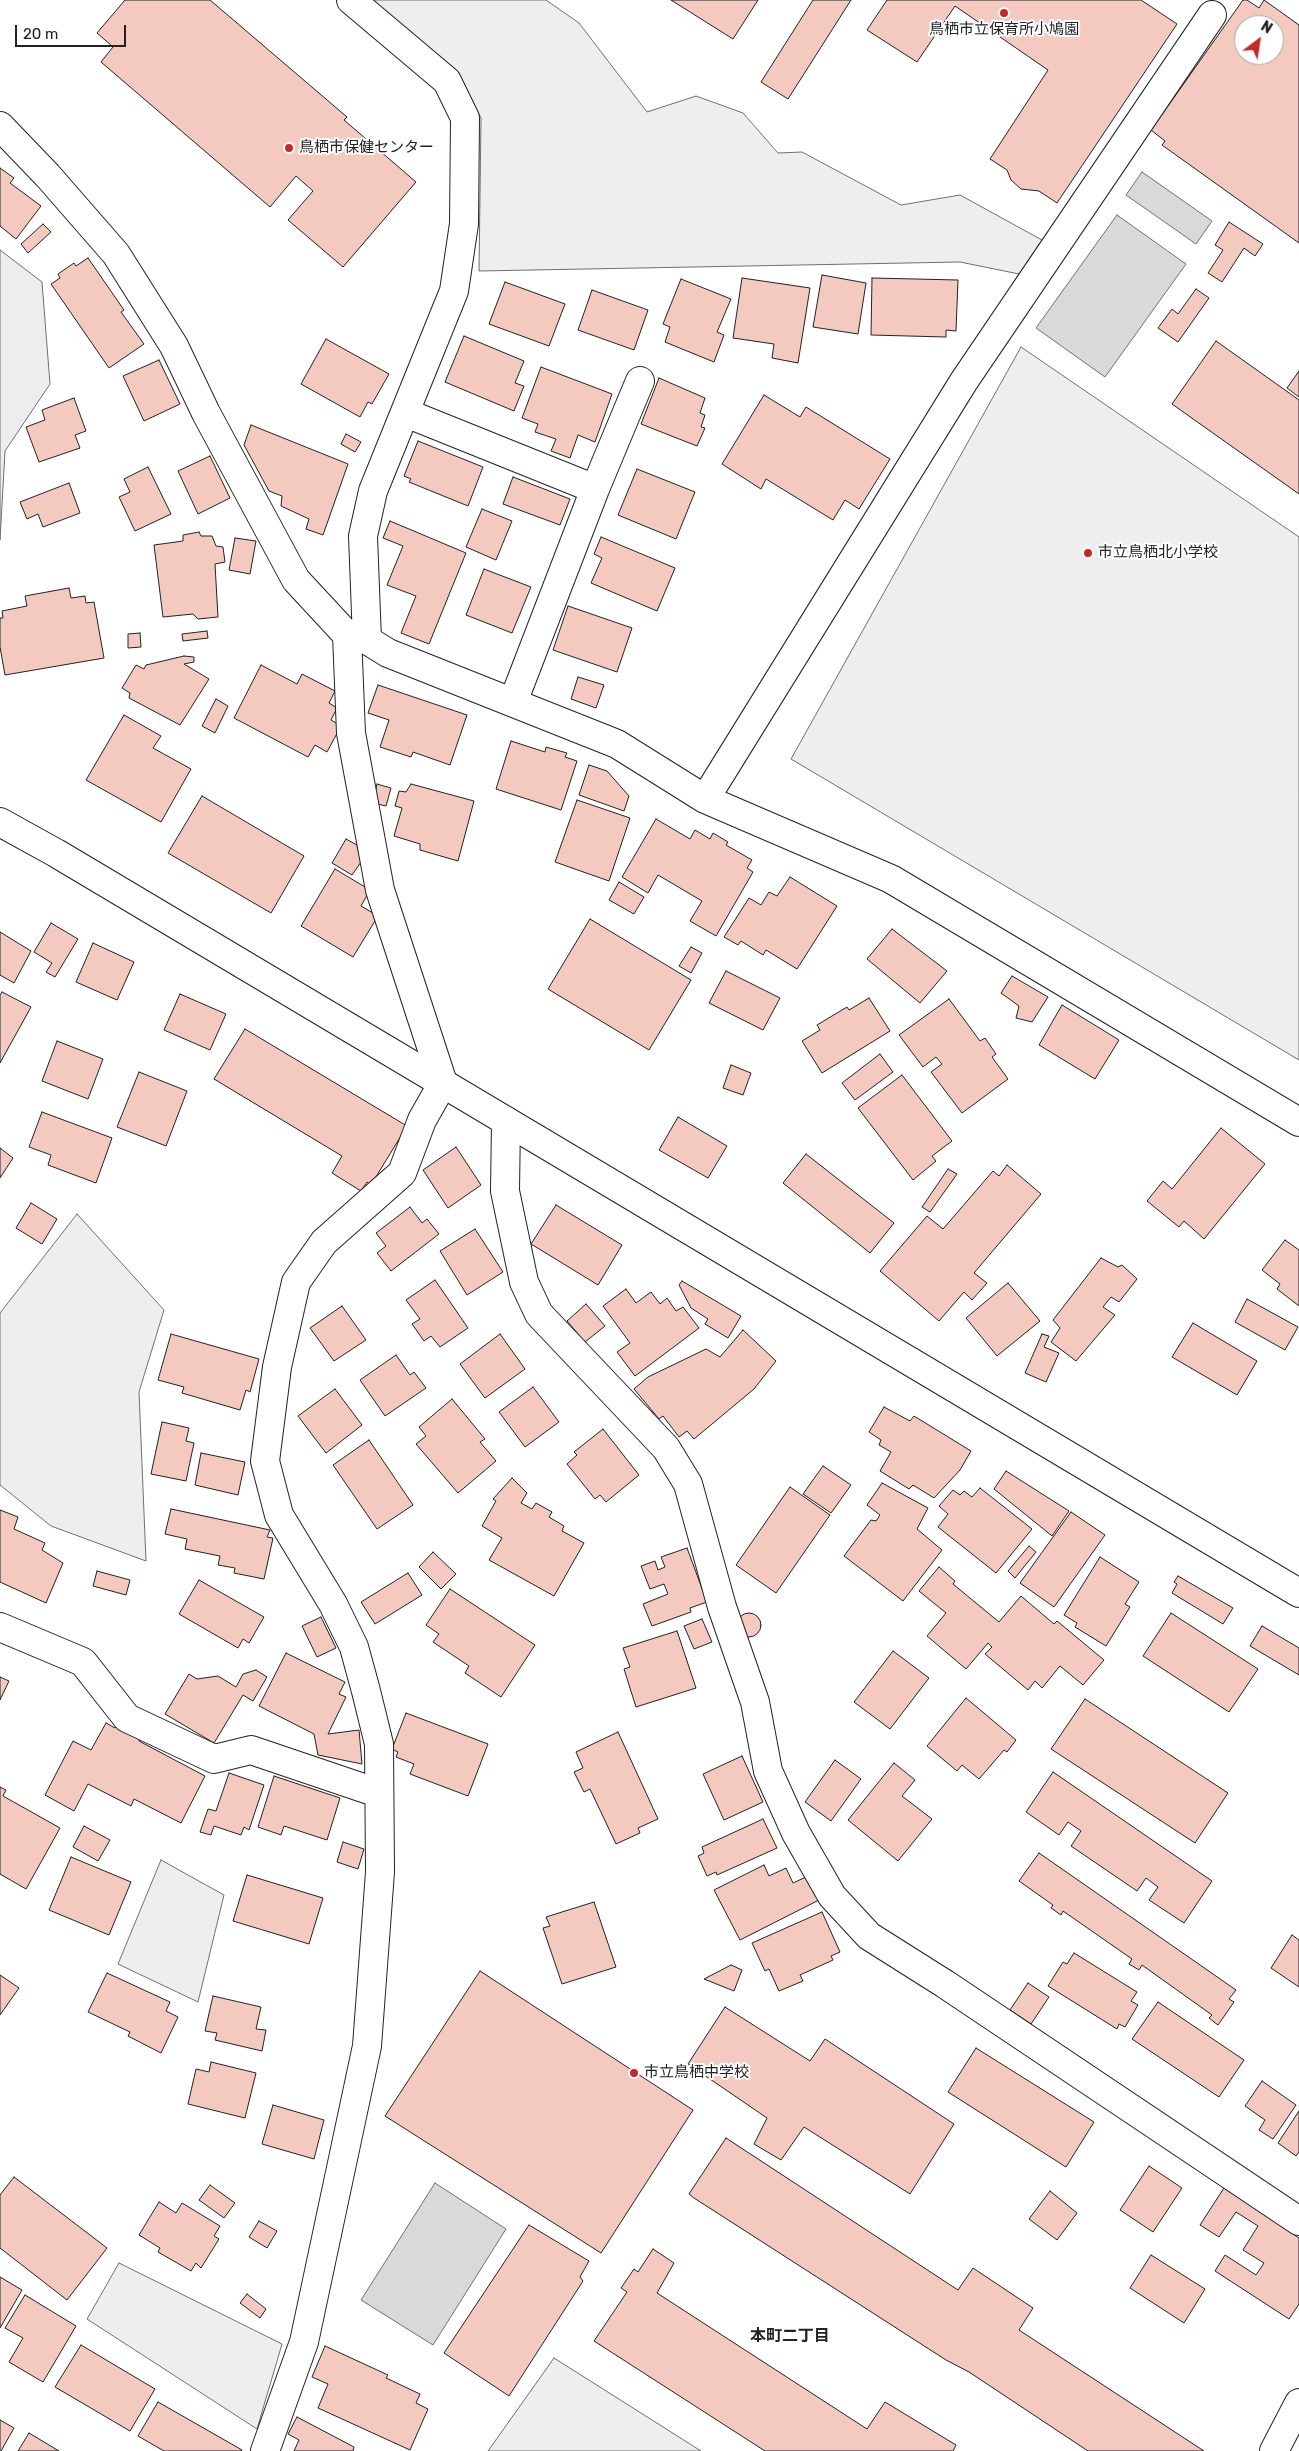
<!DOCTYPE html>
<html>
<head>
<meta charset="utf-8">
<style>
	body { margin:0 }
	#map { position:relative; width:1299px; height:2451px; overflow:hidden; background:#fff; font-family:Rubik,sans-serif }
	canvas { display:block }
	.north { position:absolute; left:1234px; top:15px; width:50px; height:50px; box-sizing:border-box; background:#fff; border:1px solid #a7a7a7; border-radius:50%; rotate:31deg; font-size:14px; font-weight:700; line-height:20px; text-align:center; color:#222 }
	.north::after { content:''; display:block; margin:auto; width:18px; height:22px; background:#c62828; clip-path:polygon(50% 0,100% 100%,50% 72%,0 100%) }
	.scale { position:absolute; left:15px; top:25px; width:111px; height:22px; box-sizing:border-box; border:2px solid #222; border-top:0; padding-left:6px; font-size:15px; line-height:18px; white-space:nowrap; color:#222; -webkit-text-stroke:4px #fff; paint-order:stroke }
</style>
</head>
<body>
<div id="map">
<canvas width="1299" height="2451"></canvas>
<div class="north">N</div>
<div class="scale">20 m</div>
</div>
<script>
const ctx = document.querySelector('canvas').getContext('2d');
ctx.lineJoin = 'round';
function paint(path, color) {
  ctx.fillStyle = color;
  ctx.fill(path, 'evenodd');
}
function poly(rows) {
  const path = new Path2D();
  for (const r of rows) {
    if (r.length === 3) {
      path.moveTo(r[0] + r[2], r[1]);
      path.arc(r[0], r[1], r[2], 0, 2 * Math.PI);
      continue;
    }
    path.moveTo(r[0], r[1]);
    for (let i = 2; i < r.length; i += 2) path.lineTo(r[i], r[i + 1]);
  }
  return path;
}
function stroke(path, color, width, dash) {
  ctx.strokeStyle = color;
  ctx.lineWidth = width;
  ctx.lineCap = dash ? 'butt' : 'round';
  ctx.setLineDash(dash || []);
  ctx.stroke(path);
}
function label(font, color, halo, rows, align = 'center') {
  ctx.font = font + ' Rubik,"Noto Sans JP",sans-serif';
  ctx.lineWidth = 4;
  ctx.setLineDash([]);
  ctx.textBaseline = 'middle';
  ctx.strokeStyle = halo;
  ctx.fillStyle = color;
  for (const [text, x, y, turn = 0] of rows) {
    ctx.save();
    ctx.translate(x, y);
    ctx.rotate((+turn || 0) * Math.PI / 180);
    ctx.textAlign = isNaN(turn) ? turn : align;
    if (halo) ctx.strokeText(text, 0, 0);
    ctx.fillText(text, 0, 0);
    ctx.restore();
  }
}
const green = poly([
	[369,0,546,0,579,23,647,112,696,96,743,113,778,153,802,152,901,205,960,195,1042,240,1019,274,960,262,479,271,481,118,464,84,369,0],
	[1021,347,1299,537,1299,1060,791,759,1021,347],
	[77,1214,164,1310,139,1392,146,1561,51,1526,0,1485,0,1313,77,1214],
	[161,1860,224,1895,198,2002,118,1964,161,1860],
	[119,2263,282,2344,257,2429,87,2319,119,2263],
	[554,2358,701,2451,488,2451,554,2358]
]);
paint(green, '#eee');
stroke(green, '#6f6f6f', 1);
const parking = poly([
	[0,250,42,282,50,384,5,451,0,540,0,250]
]);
paint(parking, '#ededed');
stroke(parking, '#6f6f6f', 1);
const water = poly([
	[1142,172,1212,221,1196,244,1126,195,1142,172],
	[1117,215,1186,264,1105,377,1036,328,1117,215],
	[435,2183,506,2229,433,2345,361,2300,435,2183]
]);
paint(water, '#d9d9d9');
stroke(water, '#6f6f6f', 1);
const building = poly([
	[125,0,210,0,347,117,344,120,416,182,343,267,288,220,313,191,296,176,270,207,101,62,113,47,97,33,125,0],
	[671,0,758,0,733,39,671,0],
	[813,0,851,0,788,99,761,82,813,0],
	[887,0,1141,0,1177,24,1057,203,1039,191,1021,189,1011,180,1007,170,990,159,1048,70,955,6,917,62,867,30,887,0],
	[1243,0,1247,0,1259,8,1264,0,1299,25,1299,243,1162,145,1165,141,1151,130,1243,0],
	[1244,25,1274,25,1274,55,1244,55,1244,25],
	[0,168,14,178,10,183,41,206,16,239,0,226,0,168],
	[1229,222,1263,244,1255,256,1244,248,1222,282,1208,273,1223,250,1215,245,1229,222],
	[43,224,51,232,28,253,21,244,43,224],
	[88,258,124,310,121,312,144,344,109,368,51,284,60,278,58,274,74,263,76,266,88,258],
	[822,275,866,283,858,334,813,327,822,275],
	[742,278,810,288,798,363,772,358,774,344,733,338,742,278],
	[872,278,958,280,956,331,946,330,946,337,871,335,872,278],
	[681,279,731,299,717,332,724,335,714,362,665,342,670,327,663,324,681,279],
	[505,282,565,304,549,346,489,324,505,282],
	[1196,289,1209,298,1178,342,1158,328,1172,309,1178,314,1196,289],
	[592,290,648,310,634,350,578,330,592,290],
	[464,336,524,361,515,383,524,386,514,411,445,382,464,336],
	[326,339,389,374,372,404,368,402,360,417,301,384,326,339],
	[1216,341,1299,400,1299,494,1172,404,1216,341],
	[159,360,180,404,144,421,123,376,159,360],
	[541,367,612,394,595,442,578,435,570,458,551,451,556,439,535,432,538,424,522,418,541,367],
	[1299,371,1299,397,1287,388,1299,371],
	[659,378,705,398,700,413,705,415,701,427,705,428,697,446,641,424,659,378],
	[764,395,800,417,806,407,890,459,859,509,845,500,833,520,766,479,761,489,722,464,764,395],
	[74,398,86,431,75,435,80,448,39,462,26,427,45,420,42,410,74,398],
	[251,425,348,464,323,535,306,529,309,519,281,506,282,496,269,491,244,445,251,425],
	[346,434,361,442,355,452,341,444,346,434],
	[418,441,483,467,468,506,409,482,411,479,404,476,418,441],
	[210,456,230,498,198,514,178,471,210,456],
	[148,467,171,514,135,531,119,497,130,492,124,479,148,467],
	[637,469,695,492,676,539,618,515,637,469],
	[513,477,570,499,560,525,503,504,513,477],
	[69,483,80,513,43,527,38,514,27,519,20,502,69,483],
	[482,509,512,521,496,560,466,547,482,509],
	[390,521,466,553,429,644,401,633,416,596,387,585,403,546,383,538,390,521],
	[199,532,201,536,212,536,216,546,223,547,225,562,215,564,218,617,198,619,193,614,163,617,154,545,183,541,183,535,199,532],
	[601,537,675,568,657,611,591,583,602,558,594,554,601,537],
	[235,538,256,541,250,574,229,570,235,538],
	[484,569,531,587,512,633,466,615,484,569],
	[69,588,71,598,85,596,86,603,94,602,104,658,5,675,0,647,0,618,3,618,2,611,27,606,25,596,69,588],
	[568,606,632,628,617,672,553,650,568,606],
	[207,631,208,638,183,641,182,634,207,631],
	[140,633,141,647,128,648,128,634,140,633],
	[184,656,194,657,194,662,184,664,209,679,180,725,129,698,130,693,122,688,136,665,144,669,146,665,184,656],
	[261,665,297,684,302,674,335,691,329,703,337,708,331,720,341,726,327,752,315,745,308,757,234,718,261,665],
	[578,677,604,685,596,708,571,699,578,677],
	[378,685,467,715,450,765,413,752,411,757,380,747,389,720,368,713,378,685],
	[216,699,228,706,215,733,202,726,216,699],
	[124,715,161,736,153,748,191,769,161,822,86,780,124,715],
	[511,741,545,752,546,747,567,753,565,757,577,761,561,810,496,789,511,741],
	[589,765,607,771,629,796,624,811,579,795,589,765],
	[377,784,391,788,386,806,373,803,377,784],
	[411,784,474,801,458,861,420,850,420,844,394,836,402,808,395,806,399,791,406,792,411,784],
	[202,796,304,856,271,913,168,853,202,796],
	[577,800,630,818,609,881,555,862,577,800],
	[656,819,690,839,695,830,710,839,713,833,728,842,726,845,752,860,747,868,753,872,716,936,690,921,702,901,658,875,648,893,622,877,656,819],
	[346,839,357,845,361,862,352,875,332,863,346,839],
	[335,869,370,890,361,906,378,916,353,957,301,926,335,869],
	[790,877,837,906,797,969,766,950,763,955,741,941,738,945,724,937,749,898,761,905,769,892,777,896,790,877],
	[619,882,644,897,634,914,609,900,619,882],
	[590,919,691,980,649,1050,548,989,590,919],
	[51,923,78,939,55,977,46,972,52,963,34,952,51,923],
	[892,929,947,971,920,1003,867,959,892,929],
	[0,932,31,951,14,983,0,975,0,932],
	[93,943,134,962,117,1000,76,982,93,943],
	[691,947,702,953,691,973,679,966,691,947],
	[726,971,780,998,763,1030,709,1003,726,971],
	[1012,976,1048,997,1032,1022,1016,1018,1019,1006,1001,993,1012,976],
	[2,992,31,1007,0,1063,0,995,2,992],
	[180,994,226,1014,210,1050,164,1030,180,994],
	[869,998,890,1031,822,1073,802,1041,820,1030,817,1025,847,1007,849,1010,869,998],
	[949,999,980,1041,985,1038,996,1054,992,1057,1008,1079,962,1113,931,1072,942,1064,936,1057,923,1067,899,1035,949,999],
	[1062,1005,1119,1040,1095,1079,1039,1045,1062,1005],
	[245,1029,407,1126,371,1185,367,1182,361,1191,332,1173,342,1156,214,1079,245,1029],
	[57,1041,103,1059,88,1099,42,1081,57,1041],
	[880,1054,893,1072,855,1100,842,1083,880,1054],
	[731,1065,751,1073,743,1095,723,1088,731,1065],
	[139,1072,187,1091,166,1146,117,1127,139,1072],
	[902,1075,952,1141,932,1156,936,1161,913,1180,858,1108,902,1075],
	[42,1112,112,1138,96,1183,48,1165,51,1155,29,1147,42,1112],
	[678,1117,727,1146,708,1178,659,1150,678,1117],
	[1221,1128,1265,1164,1204,1239,1184,1221,1179,1227,1147,1201,1163,1181,1172,1189,1221,1128],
	[456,1147,481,1185,448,1208,423,1170,456,1147],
	[0,1148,13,1158,0,1178,0,1148],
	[806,1154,894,1223,870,1253,783,1183,806,1154],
	[1007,1165,1041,1194,974,1273,987,1283,972,1300,964,1292,939,1321,880,1271,927,1216,943,1229,993,1171,999,1176,1007,1165],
	[948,1169,957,1174,930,1212,922,1207,948,1169],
	[31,1203,57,1219,42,1244,16,1228,31,1203],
	[556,1205,622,1245,598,1285,531,1244,556,1205],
	[410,1207,422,1223,427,1219,439,1234,391,1271,377,1253,386,1246,376,1233,410,1207],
	[475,1229,503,1272,467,1295,440,1251,475,1229],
	[1285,1240,1299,1250,1299,1306,1277,1289,1280,1284,1262,1270,1285,1240],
	[1101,1258,1118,1267,1122,1265,1137,1279,1119,1302,1111,1297,1103,1307,1115,1315,1076,1361,1051,1342,1060,1328,1053,1320,1101,1258],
	[435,1280,468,1328,440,1347,431,1336,424,1341,412,1324,420,1319,406,1300,435,1280],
	[682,1281,741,1316,728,1338,705,1324,708,1319,691,1308,679,1285,682,1281],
	[1008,1283,1040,1321,997,1356,966,1318,1008,1283],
	[626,1289,636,1303,651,1292,660,1304,667,1298,676,1311,683,1307,699,1328,635,1376,617,1352,630,1343,603,1306,626,1289],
	[1247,1299,1298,1327,1285,1350,1235,1322,1247,1299],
	[586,1304,605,1326,585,1342,567,1321,586,1304],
	[342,1306,366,1340,334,1361,310,1328,342,1306],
	[1193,1323,1257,1361,1237,1395,1172,1357,1193,1323],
	[743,1330,776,1361,754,1389,694,1439,687,1431,679,1437,663,1416,659,1419,634,1389,648,1377,706,1349,720,1357,743,1330],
	[171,1334,259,1359,250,1392,246,1390,240,1410,182,1393,184,1387,158,1380,171,1334],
	[500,1334,525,1369,485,1398,460,1364,500,1334],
	[1042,1334,1049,1336,1044,1347,1059,1353,1046,1382,1025,1373,1042,1334],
	[396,1355,410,1375,414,1372,426,1388,385,1416,360,1380,396,1355],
	[533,1387,559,1422,525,1447,499,1412,533,1387],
	[335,1389,362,1425,326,1453,298,1416,335,1389],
	[452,1399,485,1439,480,1442,496,1461,458,1493,416,1444,426,1436,419,1427,452,1399],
	[884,1407,910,1421,914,1416,971,1451,960,1470,934,1498,913,1485,909,1489,880,1471,891,1452,879,1445,881,1440,869,1432,884,1407],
	[162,1422,189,1428,186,1441,194,1443,186,1481,151,1474,162,1422],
	[603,1429,639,1475,606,1502,600,1495,595,1499,567,1464,577,1455,574,1452,603,1429],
	[369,1440,413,1505,377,1529,333,1465,369,1440],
	[201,1453,245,1462,238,1495,195,1485,201,1453],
	[823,1466,851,1485,831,1513,803,1494,823,1466],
	[1006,1471,1069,1511,1052,1536,994,1489,1006,1471],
	[512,1478,527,1493,521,1503,532,1509,536,1503,552,1512,549,1517,564,1526,562,1531,584,1543,554,1596,489,1560,502,1538,482,1526,496,1501,493,1499,512,1478],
	[882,1483,928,1508,917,1529,942,1550,903,1601,844,1556,871,1520,876,1521,880,1515,867,1505,882,1483],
	[790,1487,830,1515,776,1593,736,1565,790,1487],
	[980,1488,1032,1529,996,1573,938,1527,948,1514,939,1506,953,1490,960,1495,964,1491,972,1497,980,1488],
	[171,1509,270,1530,267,1537,273,1538,264,1579,234,1573,235,1568,218,1565,220,1556,185,1549,187,1539,165,1534,171,1509],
	[0,1510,18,1517,14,1529,45,1543,42,1550,63,1563,46,1603,0,1582,0,1510],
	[1071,1512,1105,1535,1054,1607,1020,1583,1071,1512],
	[1029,1546,1036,1552,1015,1578,1008,1571,1029,1546],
	[687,1548,707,1602,690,1608,691,1612,652,1626,643,1604,668,1594,664,1584,650,1589,641,1566,655,1561,658,1570,665,1567,661,1557,687,1548],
	[433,1552,456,1574,441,1589,419,1567,433,1552],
	[1100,1557,1139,1582,1125,1604,1130,1607,1106,1646,1075,1627,1077,1623,1064,1615,1100,1557],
	[939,1567,955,1581,953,1584,999,1622,1021,1596,1054,1624,1057,1621,1104,1660,1083,1685,1060,1666,1042,1688,1035,1681,1028,1690,985,1654,992,1647,988,1643,966,1669,927,1636,946,1613,919,1591,939,1567],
	[97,1571,130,1580,126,1595,93,1586,97,1571],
	[408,1573,422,1595,375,1624,361,1602,408,1573],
	[1178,1576,1233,1608,1223,1624,1172,1593,1177,1584,1174,1582,1178,1576],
	[199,1580,264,1617,249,1643,243,1639,238,1648,179,1614,199,1580],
	[450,1589,535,1645,501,1697,465,1673,469,1666,433,1642,439,1634,426,1625,450,1589],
	[1171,1613,1258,1669,1229,1712,1143,1656,1171,1613],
	[749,1625,12],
	[321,1617,336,1648,317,1657,302,1626,321,1617],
	[702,1619,712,1642,694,1649,684,1626,702,1619],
	[1262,1626,1299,1648,1299,1675,1250,1646,1262,1626],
	[677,1631,696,1688,636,1707,624,1669,630,1667,623,1648,677,1631],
	[893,1651,929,1678,890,1729,854,1702,893,1651],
	[286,1653,345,1682,339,1694,346,1697,328,1734,359,1730,362,1764,318,1755,314,1734,259,1706,286,1653],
	[256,1670,267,1677,253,1701,243,1695,214,1743,165,1714,189,1674,197,1679,218,1676,236,1687,243,1674,256,1670],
	[0,1677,9,1681,0,1700,0,1677],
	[966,1698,1016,1740,1007,1752,1004,1750,979,1779,962,1765,957,1771,927,1746,966,1698],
	[1085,1699,1228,1793,1195,1843,1051,1749,1085,1699],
	[406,1713,488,1744,468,1796,410,1774,414,1764,396,1757,398,1752,392,1749,406,1713],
	[106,1723,115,1728,117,1723,141,1736,139,1741,205,1776,181,1823,134,1799,131,1806,88,1784,74,1811,45,1795,73,1741,91,1750,106,1723],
	[618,1732,658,1819,638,1828,640,1833,616,1844,590,1789,584,1792,574,1772,583,1768,576,1752,618,1732],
	[742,1756,763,1802,724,1820,703,1774,742,1756],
	[835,1760,861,1779,831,1821,805,1802,835,1760],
	[894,1763,915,1780,902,1796,932,1819,898,1861,848,1820,894,1763],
	[1053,1772,1212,1881,1184,1923,1149,1900,1158,1887,1146,1878,1137,1891,1071,1846,1081,1831,1068,1822,1059,1835,1026,1812,1053,1772],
	[229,1773,264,1785,249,1830,244,1827,241,1835,214,1826,211,1835,200,1832,208,1809,216,1811,229,1773],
	[274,1776,340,1798,327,1840,284,1826,281,1835,258,1827,274,1776],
	[0,1787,6,1790,3,1796,60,1828,26,1889,0,1874,0,1787],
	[763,1819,777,1848,717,1875,716,1872,707,1876,698,1856,704,1853,702,1847,763,1819],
	[84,1826,110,1840,98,1861,73,1847,84,1826],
	[343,1842,364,1849,358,1869,337,1862,343,1842],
	[1039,1853,1236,1990,1229,1999,1234,2002,1218,2025,1209,2018,1212,2015,1142,1965,1139,1970,1129,1964,1132,1959,1063,1911,1061,1915,1051,1908,1053,1905,1019,1881,1039,1853],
	[71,1857,131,1882,109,1935,49,1910,71,1857],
	[764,1865,769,1876,786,1868,793,1883,808,1876,819,1900,740,1940,714,1890,764,1865],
	[247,1875,323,1898,309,1944,233,1921,247,1875],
	[594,1902,616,1967,562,1984,543,1928,550,1926,546,1917,594,1902],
	[822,1912,840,1952,831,1956,833,1960,800,1975,803,1981,779,1991,769,1969,765,1971,752,1943,822,1912],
	[1292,1935,1299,1940,1299,1987,1271,1968,1292,1935],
	[1074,1953,1137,1992,1131,2001,1138,2005,1125,2027,1119,2024,1117,2029,1048,1986,1063,1962,1067,1964,1074,1953],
	[731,1965,742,1970,734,1991,704,1979,731,1965],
	[480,1971,693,2110,601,2253,385,2116,480,1971],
	[107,1973,170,2002,166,2011,178,2017,161,2053,128,2036,130,2032,88,2012,107,1973],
	[0,1975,19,1988,0,2015,0,1975],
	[1028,1983,1049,1997,1031,2024,1010,2010,1028,1983],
	[213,1996,261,2007,256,2029,266,2030,262,2051,215,2040,217,2033,205,2031,213,1996],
	[1158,2002,1244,2060,1219,2097,1132,2039,1158,2002],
	[725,2007,810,2061,825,2039,954,2124,910,2194,804,2127,781,2160,754,2144,767,2118,688,2064,725,2007],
	[976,2048,1094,2122,1066,2167,948,2092,976,2048],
	[211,2062,256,2073,245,2118,188,2104,196,2069,209,2072,211,2062],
	[1262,2081,1296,2105,1273,2139,1259,2130,1265,2120,1245,2106,1262,2081],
	[273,2105,324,2120,314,2159,262,2144,273,2105],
	[1299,2111,1299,2152,1296,2156,1278,2143,1299,2111],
	[726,2138,958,2290,973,2268,1033,2308,1019,2330,1204,2451,1088,2451,969,2372,946,2360,694,2198,689,2194,726,2138],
	[1149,2166,1182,2188,1153,2232,1120,2210,1149,2166],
	[14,2177,107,2248,67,2300,0,2248,0,2195,14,2177],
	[210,2185,235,2203,224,2218,199,2200,210,2185],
	[1224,2188,1299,2238,1299,2304,1289,2319,1215,2271,1225,2255,1256,2275,1264,2263,1243,2250,1258,2226,1236,2212,1219,2237,1200,2225,1224,2188],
	[1050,2191,1077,2213,1057,2240,1029,2219,1050,2191],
	[159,2202,176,2213,182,2203,220,2226,214,2236,219,2239,201,2268,196,2263,191,2271,158,2252,160,2248,139,2235,159,2202],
	[259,2221,277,2231,267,2248,249,2237,259,2221],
	[529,2225,589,2261,580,2277,583,2281,509,2396,444,2353,529,2225],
	[653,2249,674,2263,657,2293,867,2429,885,2402,956,2445,953,2451,765,2451,594,2341,627,2292,621,2288,634,2269,638,2272,653,2249],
	[1151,2255,1205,2289,1184,2323,1130,2288,1151,2255],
	[0,2277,22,2290,0,2328,0,2277],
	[247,2294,266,2309,260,2318,240,2303,247,2294],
	[25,2295,76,2326,43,2382,9,2362,23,2338,5,2328,25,2295],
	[81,2345,155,2389,130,2431,55,2387,81,2345],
	[325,2346,388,2375,386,2378,420,2394,416,2403,428,2409,410,2450,318,2408,328,2384,312,2377,325,2346],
	[158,2402,242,2450,241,2451,164,2451,138,2436,158,2402],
	[297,2417,354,2447,353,2451,294,2451,299,2440,288,2434,297,2417],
	[0,2420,14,2428,1,2451,0,2451,0,2420],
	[29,2433,59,2451,18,2451,29,2433]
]);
paint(building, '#f3c9c0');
stroke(building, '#222', 1);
const minor = poly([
	[351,0,447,81,465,118,464,224,454,291,373,491,363,536,367,640],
	[0,126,48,176,116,254,174,346,206,413,296,580,347,635,367,640,388,653,617,744,705,799,891,879,1299,1122],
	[406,413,595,489],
	[513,702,595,489,640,381],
	[705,799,964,381,1212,15],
	[506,1121,505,1191,524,1282,539,1314,666,1448,688,1484,722,1607,755,1702,768,1771,796,1833,832,1896,869,1936,945,1984,1299,2221],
	[0,1627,83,1662,127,1718,214,1759,251,1750,378,1793],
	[265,2451,304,2342,367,2046,380,1872,379,1744,366,1691,354,1647,333,1604,279,1515,265,1461,277,1367,296,1282,324,1242,402,1173,422,1120,443,1083,380,890,351,733,347,635],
	[1274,2451,1299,2403]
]);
const tertiary = poly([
	[0,822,56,853,1299,1593]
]);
stroke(minor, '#222', 30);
stroke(tertiary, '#222', 30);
stroke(minor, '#fff', 28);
stroke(tertiary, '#fff', 28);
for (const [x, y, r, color] of [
	[1004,13,5,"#c62828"],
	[289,148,5,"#c62828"],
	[1088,553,5,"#c62828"],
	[634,2073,5,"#c62828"]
]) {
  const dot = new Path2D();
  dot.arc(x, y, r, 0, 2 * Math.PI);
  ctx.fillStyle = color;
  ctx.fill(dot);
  stroke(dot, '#fff', 2);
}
label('15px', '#222', '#fff', [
	["鳥栖市立保育所小鳩園",1004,30,"center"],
	["鳥栖市保健センター",299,148],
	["市立鳥栖北小学校",1098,553],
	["市立鳥栖中学校",644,2073]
], 'left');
label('bold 16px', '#222', '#fff', [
	["本町二丁目",790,2336]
]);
</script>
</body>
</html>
